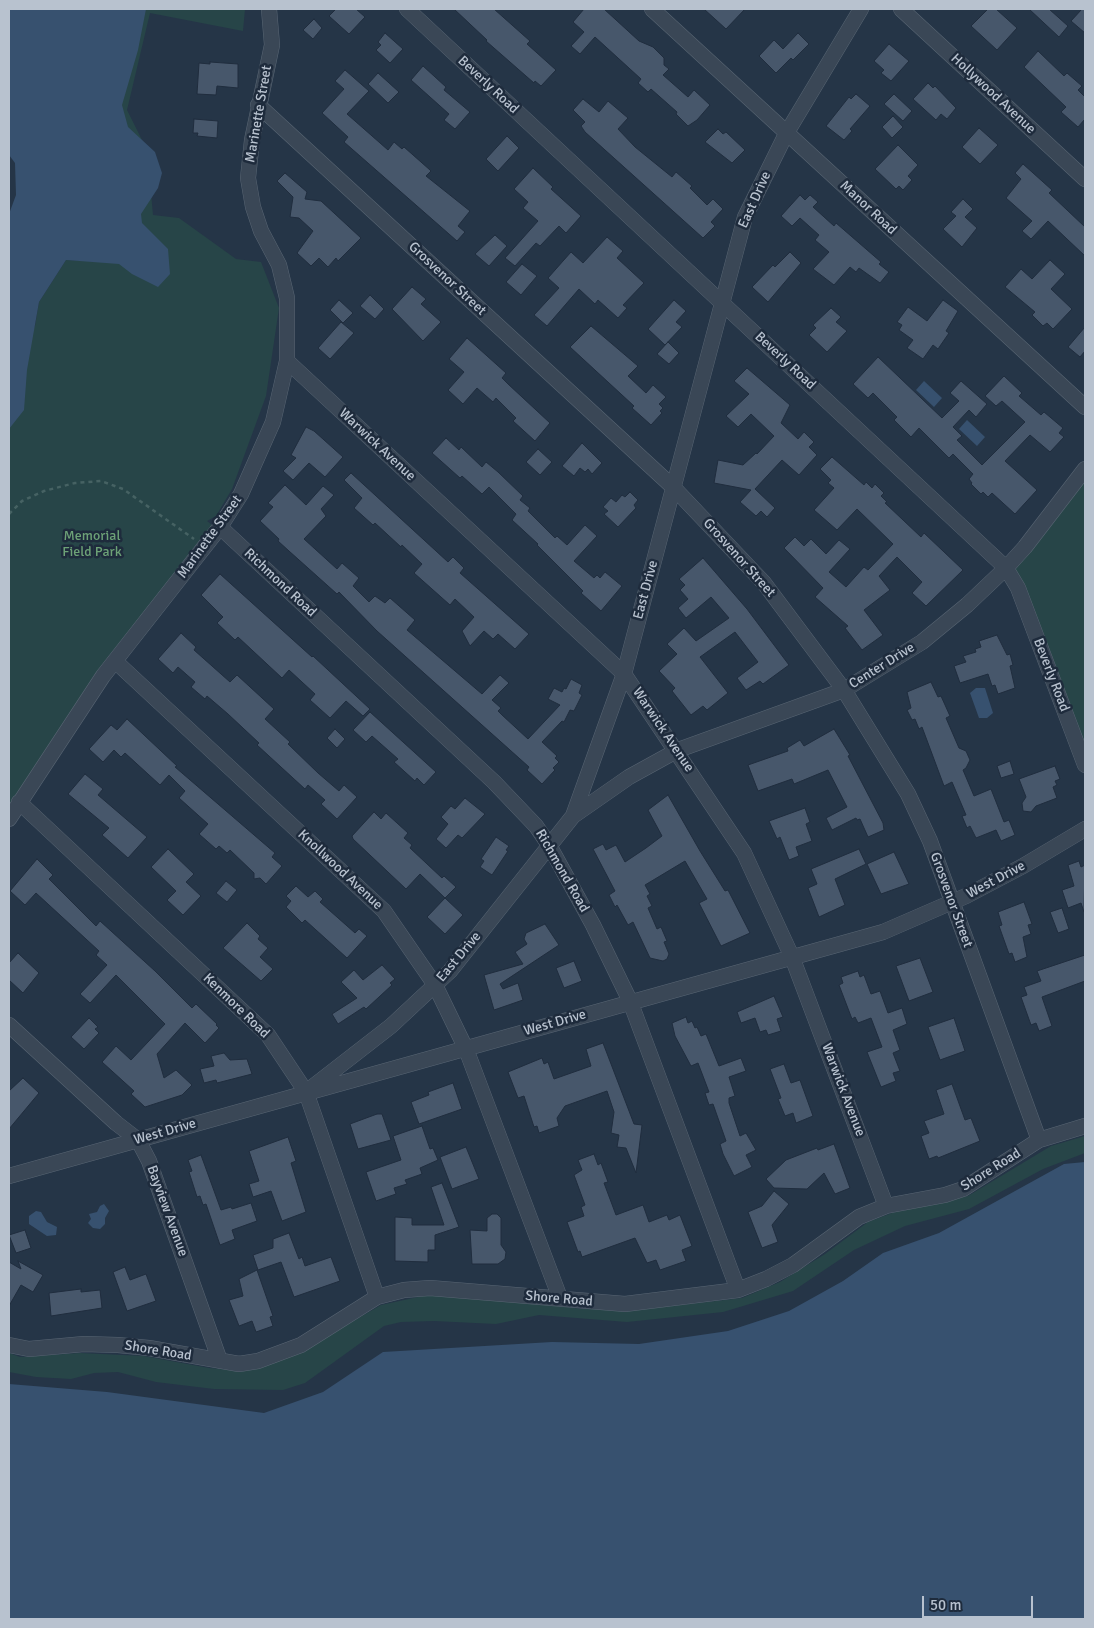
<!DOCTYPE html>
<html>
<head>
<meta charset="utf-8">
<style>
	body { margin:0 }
	#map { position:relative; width:1094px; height:1628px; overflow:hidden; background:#253547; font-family:Signika,sans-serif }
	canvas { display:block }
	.frame { position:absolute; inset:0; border:10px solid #b8c2cf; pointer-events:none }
	.scale { position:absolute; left:922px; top:1596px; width:111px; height:22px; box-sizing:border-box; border:2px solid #b8c2cf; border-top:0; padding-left:6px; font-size:15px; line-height:18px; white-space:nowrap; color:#b8c2cf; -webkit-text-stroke:4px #1e2b3c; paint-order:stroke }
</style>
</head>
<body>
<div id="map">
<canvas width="1094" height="1628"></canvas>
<div class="frame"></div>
<div class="scale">50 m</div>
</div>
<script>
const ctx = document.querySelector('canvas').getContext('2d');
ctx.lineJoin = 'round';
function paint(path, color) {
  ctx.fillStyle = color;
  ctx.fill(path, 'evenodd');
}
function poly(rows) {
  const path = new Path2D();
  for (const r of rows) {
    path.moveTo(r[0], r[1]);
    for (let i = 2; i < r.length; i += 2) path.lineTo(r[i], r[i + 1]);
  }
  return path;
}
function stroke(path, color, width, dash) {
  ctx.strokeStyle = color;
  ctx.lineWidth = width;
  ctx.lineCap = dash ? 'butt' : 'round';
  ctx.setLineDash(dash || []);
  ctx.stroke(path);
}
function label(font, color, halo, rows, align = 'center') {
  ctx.font = font + ' Signika,sans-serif';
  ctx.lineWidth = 5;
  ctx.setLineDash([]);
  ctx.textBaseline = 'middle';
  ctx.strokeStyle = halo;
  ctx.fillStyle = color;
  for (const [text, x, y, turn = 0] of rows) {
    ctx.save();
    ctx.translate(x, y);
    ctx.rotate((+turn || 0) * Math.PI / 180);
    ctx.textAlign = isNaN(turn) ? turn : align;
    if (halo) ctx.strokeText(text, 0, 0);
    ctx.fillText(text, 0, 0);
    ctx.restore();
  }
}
paint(poly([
	[136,9,245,9,243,31,150,13,127,110,147,150,153,215,179,218,236,259,261,262,279,308,266,396,232,489,216,516,207,521,213,526,101,666,9,813,9,359,35,326,39,302,66,260,85,261,115,103],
	[1085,469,1085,762,1010,565],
	[1085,1136,1085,1153,1043,1169,969,1209,905,1226,854,1250,793,1291,723,1312,627,1322,539,1315,496,1324,434,1321,401,1322,384,1326,305,1383,283,1390,214,1389,156,1382,118,1372,94,1373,71,1379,36,1377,9,1372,9,1353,20,1357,80,1353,144,1356,209,1368,245,1371,302,1351,381,1305,427,1295,506,1300,582,1309,645,1309,742,1298,780,1282,825,1254,868,1222,892,1213,968,1196,1051,1146]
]), '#274548');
paint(poly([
	[9,9,146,9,138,50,122,105,128,127,155,152,162,173,158,188,141,214,142,223,168,249,170,274,158,287,132,274,119,264,66,260,39,302,27,370,24,410,9,429,9,214,16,195,15,163,9,155],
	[924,381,942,398,934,407,916,390],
	[967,420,985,437,977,446,959,429],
	[976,688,985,688,993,713,987,718,979,718,970,693],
	[1085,1162,1085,1619,9,1619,9,1384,107,1392,264,1413,323,1392,383,1352,552,1342,639,1344,728,1331,789,1311,843,1281,883,1253,939,1233,1064,1164],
	[104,1204,109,1211,105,1218,105,1224,100,1229,93,1228,88,1223,91,1219,89,1214,97,1212,100,1206],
	[36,1211,41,1212,47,1222,57,1227,56,1235,47,1236,29,1224,29,1216]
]), '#37516f');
const building = poly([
	[336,9,356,9,365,17,349,34,329,16,336,9],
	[454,9,494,9,530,41,527,44,556,70,541,86,535,81,534,83,486,41,487,40,454,9],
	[584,9,604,9,639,41,653,47,664,58,664,65,669,69,663,75,688,97,694,90,710,105,697,120,688,126,676,114,677,112,651,89,648,92,638,83,641,79,595,37,580,54,571,46,584,32,573,22,584,9],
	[704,9,745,9,726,29,704,9],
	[988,9,996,9,1017,28,997,50,971,26,988,9],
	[1029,9,1049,9,1068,26,1059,37,1029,9],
	[1082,9,1085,9,1085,33,1071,21,1082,9],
	[314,19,322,28,313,39,303,30,314,19],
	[385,33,403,49,390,63,376,50,381,45,378,42,385,33],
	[798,33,809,44,793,60,791,58,776,73,759,56,774,40,783,49,798,33],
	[889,44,909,61,891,81,881,73,884,70,874,61,889,44],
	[1038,51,1064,76,1067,73,1082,86,1078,90,1085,97,1085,119,1078,127,1061,112,1066,107,1024,67,1038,51],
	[210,62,238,64,238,88,217,86,216,95,197,94,199,63,210,64,210,62],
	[423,66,446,87,444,90,470,112,455,129,444,120,449,114,411,80,423,66],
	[345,70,369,91,347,114,388,150,394,142,402,149,404,147,430,170,431,171,426,176,470,211,458,226,465,232,457,241,344,142,348,137,322,113,344,89,335,81,345,70],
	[378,73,399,92,388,103,368,84,378,73],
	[928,83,933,88,935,86,956,108,947,119,941,114,936,120,913,99,928,83],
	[856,94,870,106,850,129,852,131,844,140,826,126,849,97,851,99,856,94],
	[894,94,912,111,903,121,884,104,894,94],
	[583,99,599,112,608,101,628,118,618,129,635,147,672,177,676,172,692,186,690,188,707,205,713,199,723,209,711,222,715,226,703,238,585,132,581,126,585,122,573,110,583,99],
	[893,116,903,127,892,138,882,127,893,116],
	[194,119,218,121,217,138,197,136,198,133,193,133,194,119],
	[979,128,998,145,980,164,962,147,979,128],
	[718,129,723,134,726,132,745,150,732,163,705,142,718,129],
	[507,136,519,148,498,171,486,159,507,136],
	[898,145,918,165,908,176,912,180,903,190,899,186,896,189,875,169,898,145],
	[1023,164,1052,190,1049,193,1085,227,1085,256,1048,221,1031,239,1022,231,1032,221,1006,198,1021,179,1015,173,1023,164],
	[533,168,553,187,551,189,581,216,566,233,559,226,540,246,536,243,515,266,505,258,538,221,523,208,528,202,514,189,533,168],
	[285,173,307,192,305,199,321,201,361,238,338,261,336,258,328,267,319,258,311,266,297,253,313,231,299,218,290,217,293,197,277,181,285,173],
	[800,195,805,200,810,195,818,202,813,207,834,226,836,223,881,262,879,264,889,272,880,283,859,268,856,272,850,267,834,285,813,269,829,252,815,240,819,235,800,218,792,226,781,216,800,195],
	[963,199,973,209,965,217,977,228,962,247,943,229,956,216,951,212,963,199],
	[495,235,507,246,489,266,475,254,495,235],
	[607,237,623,251,617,258,644,283,623,305,627,308,618,318,598,300,595,304,579,289,547,326,534,315,559,288,548,278,571,252,583,263,607,237],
	[790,252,801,263,768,302,752,287,773,265,775,267,790,252],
	[1050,260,1065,274,1051,289,1072,309,1053,329,1047,323,1043,326,1032,315,1035,312,1005,287,1021,269,1032,279,1050,260],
	[522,264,537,276,521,295,506,282,522,264],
	[412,287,426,299,421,304,441,322,423,341,392,309,412,287],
	[370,295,384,309,375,319,360,306,370,295],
	[339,300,353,313,343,323,330,310,339,300],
	[674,300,686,311,676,322,682,327,665,345,648,329,674,300],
	[943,300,958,311,946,331,949,333,938,349,933,345,923,359,907,348,913,340,899,330,902,325,897,322,908,307,927,321,943,300],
	[831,308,841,317,836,322,847,331,827,352,809,335,816,328,813,325,831,308],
	[341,322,354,333,330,359,318,348,341,322],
	[591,326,638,366,628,376,646,393,653,385,666,397,659,404,663,408,660,411,662,413,651,425,632,408,634,406,570,347,591,326],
	[1085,327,1085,351,1080,357,1068,347,1085,327],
	[467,338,506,373,502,378,508,384,550,423,535,441,513,421,516,418,496,398,493,402,477,388,463,404,448,390,464,372,449,359,467,338],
	[668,342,679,353,669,364,657,354,668,342],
	[878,357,942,418,959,401,950,393,961,381,987,404,976,417,969,410,953,427,962,436,957,440,982,465,1025,422,1002,401,996,406,985,396,1004,376,1022,393,1019,396,1041,415,1044,412,1063,428,1059,433,1064,437,1050,452,1030,435,1005,461,1037,490,1015,514,992,493,988,497,983,492,981,494,971,484,972,483,969,479,973,474,953,454,949,458,919,428,911,437,894,420,897,417,873,393,868,398,853,384,878,357],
	[747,368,790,405,781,423,798,439,804,432,814,442,809,447,817,455,799,475,782,460,755,489,775,508,767,517,761,511,756,516,740,502,751,490,714,483,718,460,743,465,756,453,757,454,774,436,751,414,738,427,726,416,749,394,734,381,747,368],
	[306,427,314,431,343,457,325,477,309,463,293,480,283,471,296,458,291,455,306,427],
	[446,438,459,450,461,447,482,467,486,462,498,472,523,496,520,500,530,508,528,511,555,538,557,536,567,545,585,525,597,536,574,561,594,578,597,575,600,578,605,572,622,586,601,611,581,593,583,591,537,545,538,544,512,520,516,514,489,487,482,494,462,476,460,478,432,453,446,438],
	[582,443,602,463,592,474,588,469,585,472,580,468,574,476,562,466,582,443],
	[538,449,552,462,540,475,526,462,538,449],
	[832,457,864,485,866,482,872,488,875,484,884,493,881,496,887,502,885,503,921,537,924,533,963,570,926,606,912,593,922,582,897,557,879,576,890,590,864,610,883,635,862,650,845,628,848,626,815,597,823,588,784,548,795,537,804,546,811,539,826,554,839,540,850,549,829,572,846,587,864,567,868,570,893,544,857,509,837,530,814,510,834,488,828,483,831,480,820,469,832,457],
	[351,473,448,562,453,557,464,568,460,573,529,634,515,649,498,634,493,639,484,631,470,646,462,631,474,617,455,599,450,605,414,573,422,564,402,545,401,547,375,523,373,525,354,508,362,498,344,480,351,473],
	[285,485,306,505,323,486,334,495,321,509,326,516,304,539,337,569,342,563,359,578,353,586,369,602,375,596,385,603,390,598,415,620,407,630,482,694,500,675,509,683,492,700,501,708,498,711,502,715,528,739,560,705,548,699,554,688,562,692,564,688,566,689,571,679,582,685,579,693,582,695,574,711,570,710,564,722,562,721,542,742,557,756,555,758,559,762,553,768,555,770,542,784,527,770,529,767,377,631,339,592,337,594,289,551,278,541,279,539,260,521,273,507,268,503,285,485],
	[630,492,638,500,634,505,636,508,618,527,604,514,608,511,603,507,611,498,616,502,622,495,625,497,630,492],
	[703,558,747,609,789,665,763,684,760,681,746,690,737,678,758,662,735,632,700,657,728,693,707,710,703,706,691,715,672,691,675,688,659,671,677,654,667,644,684,628,696,641,729,618,711,597,686,618,678,608,688,599,680,590,685,585,679,579,703,558],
	[220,574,312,657,313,656,370,709,363,716,346,701,330,718,310,700,315,694,289,670,282,678,238,637,235,640,217,623,223,617,201,595,220,574],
	[181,633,196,647,194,650,230,682,237,675,274,709,265,719,290,742,288,744,318,773,339,791,344,785,357,797,337,819,321,804,325,800,308,785,305,789,257,745,259,743,228,714,207,696,205,699,191,687,195,682,178,667,173,673,158,659,181,633],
	[997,635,1007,655,1010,654,1013,665,1010,666,1015,688,998,694,995,685,992,686,988,674,960,683,954,666,966,662,963,656,976,652,975,649,981,647,979,641,997,635],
	[931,682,938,697,941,696,950,716,946,718,959,748,966,751,970,760,966,768,963,770,974,796,991,789,1004,822,1009,820,1015,835,1001,841,996,830,976,838,970,826,967,828,962,816,966,815,952,782,944,786,922,727,919,729,915,719,912,720,907,710,911,708,907,692,931,682],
	[370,712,436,772,424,785,417,778,415,781,394,762,398,759,372,736,366,742,353,730,370,712],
	[127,719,177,766,175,767,275,853,272,857,282,866,266,884,260,878,254,879,254,873,230,850,227,853,219,846,216,849,199,834,208,824,179,798,185,791,169,775,160,785,125,753,121,757,114,750,103,762,89,749,111,725,117,730,127,719],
	[335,729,345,739,337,748,327,738,335,729],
	[834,729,850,755,848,756,883,823,884,830,868,837,860,819,857,820,856,818,832,830,826,818,847,807,828,770,794,784,792,779,758,791,748,765,788,751,787,748,800,740,804,746,834,729],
	[1010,761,1014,774,1001,778,997,766,1010,761],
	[1055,766,1060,779,1055,781,1057,785,1053,787,1057,798,1036,806,1031,812,1023,811,1022,803,1026,797,1019,779,1055,766],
	[85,774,103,789,98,795,147,837,128,858,102,835,109,828,68,794,85,774],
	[668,795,700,851,725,891,728,890,750,933,721,946,699,903,707,899,685,861,645,885,650,894,647,896,652,906,648,908,657,929,661,927,667,941,664,942,669,954,667,959,663,961,650,958,633,922,628,925,617,905,615,907,609,895,615,891,593,849,603,844,606,850,616,845,625,862,646,848,662,836,648,810,668,795],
	[465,798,485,814,462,838,458,835,446,848,436,839,448,824,441,817,451,806,455,809,465,798],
	[805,808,810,822,806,824,812,841,796,847,799,856,789,860,780,837,777,839,769,821,805,808],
	[374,812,381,819,386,813,408,833,404,838,412,845,410,848,442,878,444,876,456,887,445,898,420,874,406,889,353,839,352,836,374,812],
	[496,837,509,846,506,850,508,851,492,875,480,867,484,861,481,859,496,837],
	[168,849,194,874,186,882,201,896,183,915,167,900,176,891,151,867,168,849],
	[859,849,866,864,835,879,845,905,819,917,808,888,817,884,811,869,859,849],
	[894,852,909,884,881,894,867,864,894,852],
	[37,859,53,875,49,879,96,926,100,921,155,971,192,1008,196,1004,217,1024,216,1025,219,1028,205,1043,185,1023,157,1054,164,1078,176,1070,192,1085,182,1095,145,1107,131,1094,134,1091,102,1062,116,1046,131,1060,165,1024,116,975,90,1003,80,994,107,965,96,955,99,951,36,893,25,905,10,891,37,859],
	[1079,861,1081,867,1085,865,1084,912,1081,903,1068,908,1062,890,1074,886,1068,865,1079,861],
	[226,881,237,890,227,902,216,893,226,881],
	[296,886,308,897,315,891,323,899,320,902,355,933,359,929,367,936,347,958,305,920,302,923,286,907,291,901,286,896,296,886],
	[445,898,463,915,445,934,427,917,445,898],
	[1024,902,1032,924,1028,925,1031,934,1023,937,1027,957,1015,962,1012,953,1009,954,999,926,1002,925,998,912,1024,902],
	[1062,908,1069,929,1058,933,1050,912,1062,908],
	[247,923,260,936,258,939,268,948,260,957,273,969,261,981,223,948,247,923],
	[545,924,559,945,500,984,503,989,518,983,523,1000,494,1010,484,975,523,964,515,952,527,944,524,939,526,933,545,924],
	[18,953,39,973,23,993,9,980,9,963,18,953],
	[1085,955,1085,981,1042,997,1052,1026,1039,1031,1036,1023,1031,1025,1021,997,1027,995,1024,987,1041,981,1037,971,1085,955],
	[920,958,933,992,909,1001,896,966,920,958],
	[574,961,582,981,564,988,556,968,574,961],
	[382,965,395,979,390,983,392,985,366,1009,364,1007,338,1024,332,1014,357,998,341,982,354,970,363,980,382,965],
	[858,971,860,977,864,975,871,994,880,991,888,1013,902,1008,907,1024,893,1030,900,1050,893,1053,900,1071,893,1073,896,1081,881,1087,867,1052,882,1047,871,1018,858,1023,855,1017,852,1019,839,985,843,983,841,977,858,971],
	[774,996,783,1017,777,1019,781,1031,768,1035,766,1030,760,1032,755,1018,741,1023,737,1012,774,996],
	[686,1017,688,1023,692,1021,695,1028,697,1027,701,1036,706,1034,719,1066,741,1058,746,1071,729,1077,735,1096,729,1098,729,1103,740,1136,746,1133,756,1150,746,1155,752,1167,734,1176,723,1154,720,1144,726,1141,713,1104,709,1105,705,1093,709,1092,698,1063,691,1066,675,1036,672,1023,686,1017],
	[89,1018,98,1027,95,1029,99,1033,84,1049,71,1037,89,1018],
	[954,1018,965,1051,940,1060,928,1027,954,1018],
	[603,1043,634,1124,642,1125,636,1173,626,1148,617,1147,619,1135,611,1133,614,1112,607,1091,565,1106,557,1118,559,1126,539,1133,537,1126,534,1127,524,1096,518,1098,508,1072,542,1058,544,1064,548,1062,554,1079,591,1066,586,1049,603,1043],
	[224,1053,230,1060,247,1059,252,1074,217,1083,216,1080,204,1083,200,1069,214,1066,211,1056,224,1053],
	[784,1064,791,1083,800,1080,813,1116,796,1123,793,1113,785,1116,778,1099,781,1098,770,1069,784,1064],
	[23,1078,39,1093,9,1129,9,1091,23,1078],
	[453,1083,462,1109,419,1124,411,1102,429,1095,428,1092,453,1083],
	[952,1084,965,1120,971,1118,980,1141,938,1158,937,1156,929,1159,921,1136,929,1133,924,1121,944,1114,936,1090,952,1084],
	[377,1114,382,1114,391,1140,358,1149,350,1124,377,1114],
	[422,1126,430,1149,433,1148,438,1160,420,1168,422,1174,405,1180,407,1184,394,1188,396,1194,376,1201,366,1172,401,1160,393,1136,422,1126],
	[288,1137,296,1161,291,1163,306,1212,282,1221,271,1191,253,1197,249,1184,259,1181,249,1151,288,1137],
	[834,1144,850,1188,835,1194,824,1173,807,1189,774,1188,766,1179,786,1160,817,1148,818,1150,834,1144],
	[466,1147,479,1179,452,1189,440,1157,466,1147],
	[594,1154,598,1165,601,1163,608,1182,604,1183,616,1215,643,1205,649,1222,667,1215,669,1220,680,1215,692,1246,682,1250,686,1261,660,1270,656,1260,647,1263,635,1238,582,1257,580,1251,578,1252,567,1222,584,1216,581,1207,585,1205,574,1175,582,1170,578,1160,594,1154],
	[201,1155,221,1210,231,1207,232,1209,251,1203,257,1221,232,1230,235,1239,220,1245,206,1204,203,1205,200,1196,197,1197,189,1172,192,1171,188,1160,201,1155],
	[442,1183,459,1227,435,1235,435,1250,428,1250,428,1262,395,1261,395,1217,412,1218,412,1225,444,1225,431,1187,442,1183],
	[774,1191,789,1204,772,1225,778,1242,762,1248,748,1212,762,1206,774,1191],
	[492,1214,497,1214,501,1218,501,1245,506,1252,505,1259,498,1264,472,1264,470,1230,487,1231,487,1218,492,1214],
	[25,1230,31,1248,16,1253,9,1235,25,1230],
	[289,1233,299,1259,302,1257,305,1266,331,1257,340,1281,294,1297,281,1262,258,1270,253,1255,273,1248,273,1239,289,1233],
	[18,1261,43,1275,33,1292,21,1285,9,1306,9,1262,21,1269,18,1261],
	[125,1267,130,1280,146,1274,156,1301,127,1311,113,1272,125,1267],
	[257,1270,273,1316,270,1317,273,1326,256,1332,252,1321,239,1326,229,1300,243,1296,239,1279,257,1270],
	[81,1289,81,1292,100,1290,102,1308,51,1316,49,1293,81,1289]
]);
paint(building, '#47576b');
stroke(building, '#202d3e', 1);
const minor = poly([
	[407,9,1006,568,1018,588,1085,765],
	[652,9,1085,407],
	[901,9,1085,179],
	[258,105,673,487,764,583,844,690,908,794,930,841,1039,1140],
	[287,361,624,674,744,853,792,957,886,1206],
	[220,527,494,782,536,826,549,845,593,925,630,1001,738,1290],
	[115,661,384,911,435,985,466,1049,560,1298],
	[19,802,268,1035,306,1092,377,1297],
	[573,816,629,777,678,750,844,690,922,642,967,605,1006,568,1025,547,1085,469],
	[9,819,103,676,220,527,241,494,273,422,287,361,287,298,279,265,261,231,253,207,248,178,252,140,272,45,269,9],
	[9,1025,116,1123,138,1140,149,1161,220,1361],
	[306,1092,391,1026,450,971,573,816,624,674,745,217,786,134,861,9],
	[9,1176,883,932,966,896,1023,866,1085,829],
	[9,1345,29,1349,84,1344,118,1345,149,1348,239,1364,258,1361,301,1345,377,1297,404,1290,430,1288,625,1304,738,1290,766,1279,793,1265,859,1217,886,1206,945,1195,963,1189,1039,1140,1085,1126]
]);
stroke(minor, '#586573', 16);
stroke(poly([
	[9,514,22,501,44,491,75,483,101,481,123,489,194,539]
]), '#466263', 2.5, [4, 4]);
stroke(minor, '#3a4756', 15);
label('14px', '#b8c2cf', '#1e2b3c', [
	["Beverly Road",488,85,43],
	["Hollywood Avenue",993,94,43],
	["Marinette Street",259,114,-80],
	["East Drive",755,200,-66],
	["Manor Road",868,208,43],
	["Grosvenor Street",447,279,43],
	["Beverly Road",785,361,43],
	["Warwick Avenue",377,445,43],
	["Marinette Street",210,537,-54],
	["Grosvenor Street",739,558,48],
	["Richmond Road",280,583,43],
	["East Drive",646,590,-75],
	["Center Drive",882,666,-32],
	["Beverly Road",1051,675,69],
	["Warwick Avenue",663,730,56],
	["Knollwood Avenue",340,870,43],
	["Richmond Road",562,871,60],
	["West Drive",996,880,-28],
	["Grosvenor Street",951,900,70],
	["East Drive",459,957,-50],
	["Kenmore Road",236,1006,44],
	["West Drive",555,1023,-16],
	["Warwick Avenue",843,1090,69],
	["West Drive",165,1132,-16],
	["Shore Road",991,1170,-32],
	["Bayview Avenue",167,1211,70],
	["Shore Road",559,1299,5],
	["Shore Road",158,1351,9]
]);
label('14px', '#6da277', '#1e2b3c', [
	["Memorial",92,536],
	["Field Park",92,552]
]);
</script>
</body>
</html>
